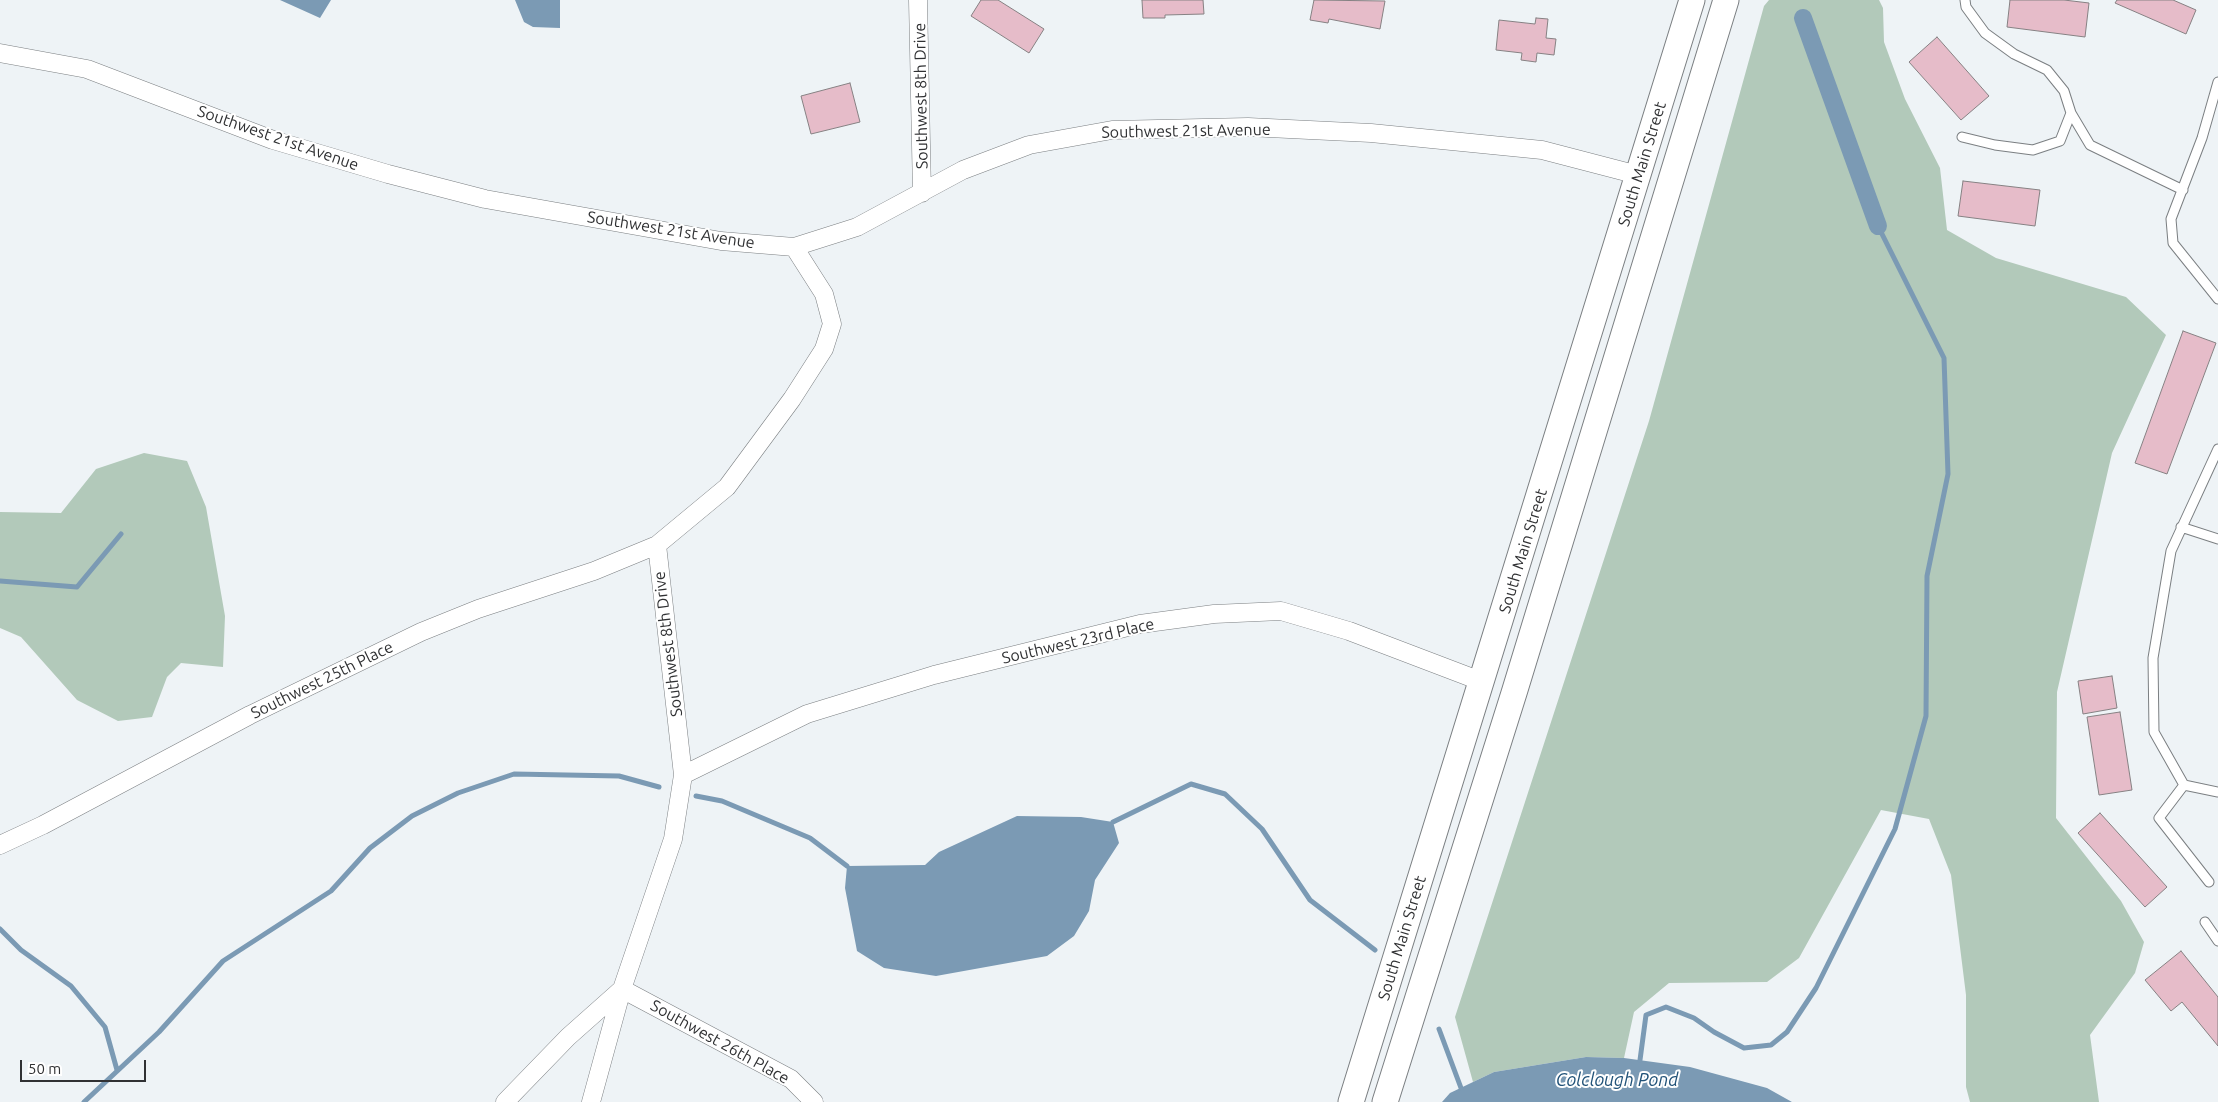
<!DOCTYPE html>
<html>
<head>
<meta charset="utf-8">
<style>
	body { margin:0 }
	#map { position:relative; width:2218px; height:1102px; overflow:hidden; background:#eef3f6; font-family:Ubuntu,sans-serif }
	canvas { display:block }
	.scale { position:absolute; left:20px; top:1060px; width:126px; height:22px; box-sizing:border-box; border:2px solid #303133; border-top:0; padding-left:6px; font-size:15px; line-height:18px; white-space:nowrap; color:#303133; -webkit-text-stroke:4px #fff; paint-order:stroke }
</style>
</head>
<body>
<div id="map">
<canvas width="2218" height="1102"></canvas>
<div class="scale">50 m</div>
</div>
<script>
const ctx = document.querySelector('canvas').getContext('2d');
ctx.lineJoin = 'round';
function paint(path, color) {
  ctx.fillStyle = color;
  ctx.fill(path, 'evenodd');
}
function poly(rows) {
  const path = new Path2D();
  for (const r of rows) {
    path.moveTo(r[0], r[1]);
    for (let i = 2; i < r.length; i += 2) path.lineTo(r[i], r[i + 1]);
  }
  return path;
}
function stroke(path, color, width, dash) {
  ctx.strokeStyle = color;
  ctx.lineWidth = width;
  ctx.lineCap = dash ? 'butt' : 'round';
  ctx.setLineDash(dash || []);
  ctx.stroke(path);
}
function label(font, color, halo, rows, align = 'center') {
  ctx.font = font + ' Ubuntu,sans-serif';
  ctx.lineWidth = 4;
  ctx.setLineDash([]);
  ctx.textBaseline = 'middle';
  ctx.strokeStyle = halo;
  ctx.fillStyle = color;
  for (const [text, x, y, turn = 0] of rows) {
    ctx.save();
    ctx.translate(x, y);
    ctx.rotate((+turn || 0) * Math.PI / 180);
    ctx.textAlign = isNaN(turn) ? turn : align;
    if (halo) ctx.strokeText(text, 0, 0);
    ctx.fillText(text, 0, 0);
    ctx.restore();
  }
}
paint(poly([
	[1769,0,1879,0,1883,8,1884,42,1905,99,1940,168,1947,230,1996,258,2126,297,2166,335,2112,453,2057,692,2056,818,2121,901,2144,942,2135,973,2090,1035,2099,1102,1970,1102,1966,1087,1966,995,1951,875,1929,819,1881,810,1799,958,1767,982,1669,983,1634,1012,1624,1058,1586,1057,1494,1072,1473,1082,1455,1017,1649,421,1764,6],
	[144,453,187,461,206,507,225,616,223,667,181,663,167,677,152,717,118,721,77,700,21,637,0,628,0,512,61,513,96,469]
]), '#b2c9ba');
paint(poly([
	[280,0,331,0,320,18],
	[515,0,560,0,560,28,533,27,524,22],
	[1017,816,1081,817,1113,822,1119,843,1095,880,1089,911,1074,936,1047,956,936,976,884,968,857,951,845,888,847,866,925,865,939,852],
	[1586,1057,1624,1058,1690,1067,1767,1088,1792,1102,1442,1102,1450,1093,1494,1072]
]), '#7b9ab4');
stroke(poly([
	[0,581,77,587,121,534],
	[696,796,722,801,810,838,847,866],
	[1113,822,1191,784,1225,794,1262,829,1310,900,1375,950],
	[0,929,21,950,71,986,105,1027,117,1070],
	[1439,1029,1461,1088],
	[1640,1060,1646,1015,1666,1007,1694,1018,1714,1032,1744,1048,1771,1045,1787,1032,1816,988,1895,829,1926,716,1927,576,1948,474,1944,358,1878,226],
	[84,1102,159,1032,223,961,331,891,370,848,412,816,458,793,514,774,619,776,659,787]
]), '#7b9ab4', 5);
stroke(poly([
	[1803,18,1878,226]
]), '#7b9ab4', 18);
const building = poly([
	[981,0,998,0,1044,29,1029,53,971,16,981,0],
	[1142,0,1203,0,1204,14,1165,15,1165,18,1143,18,1142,0],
	[1314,0,1385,1,1380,29,1329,19,1328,23,1310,20,1314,0],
	[2010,0,2064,0,2089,3,2085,37,2007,27,2010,0],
	[2117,0,2173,0,2196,10,2186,34,2115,3,2117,0],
	[1536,18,1548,19,1546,38,1556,39,1554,55,1537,53,1536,62,1521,60,1522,53,1496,50,1499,20,1535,24,1536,18],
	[1937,37,1989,96,1961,120,1909,62,1937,37],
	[850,83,860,122,811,134,801,96,850,83],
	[1963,181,2040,190,2035,226,1958,216,1963,181],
	[2183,331,2216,343,2167,474,2135,463,2183,331],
	[2112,676,2117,708,2083,714,2078,681,2112,676],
	[2120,712,2132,790,2099,795,2087,717,2120,712],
	[2100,813,2167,887,2145,907,2078,833,2100,813],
	[2181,951,2218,997,2218,1046,2182,1002,2171,1011,2145,980,2181,951]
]);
paint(building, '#e6bcc9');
stroke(building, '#868183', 1);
const lane = poly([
	[2218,82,2202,138,2171,219,2173,243,2218,299],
	[2071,113,2090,145,2183,190],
	[1962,137,1995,145,2033,150,2060,141,2071,113,2064,91,2047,70,2014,54,1985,33,1966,7,1965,0],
	[2218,449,2171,551,2153,658,2154,732,2184,785,2218,792],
	[2181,527,2218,539],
	[2184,785,2159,818,2209,882],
	[2205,922,2218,941]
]);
const street = poly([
	[918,0,922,193],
	[0,53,87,69,273,140,388,174,485,199,721,241,794,247,857,227,963,170,1029,145,1112,130,1248,127,1371,133,1542,150,1638,175],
	[683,775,807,714,934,675,1140,624,1214,614,1281,611,1349,631,1483,682],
	[0,845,43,825,250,715,421,632,478,609,594,571,657,545,727,487,792,399,824,349,832,324,824,294,794,247],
	[505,1102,568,1037,622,989,791,1079,814,1102],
	[591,1102,622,989,673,839,683,775,657,545]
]);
const secondary = poly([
	[1351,1102,1692,0],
	[1385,1102,1514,693,1726,0]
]);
stroke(lane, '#7b7f82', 11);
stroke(street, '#7b7f82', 19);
stroke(secondary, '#7b7f82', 27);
stroke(lane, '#fff', 9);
stroke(street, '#fff', 18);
stroke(secondary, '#fff', 25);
label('16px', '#303133', '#fff', [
	["Southwest 8th Drive",921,96,-91],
	["Southwest 21st Avenue",1186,131,-1],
	["Southwest 21st Avenue",278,138,19],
	["South Main Street",1642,164,-73],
	["Southwest 21st Avenue",671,230,9],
	["South Main Street",1523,551,-73],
	["Southwest 23rd Place",1078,641,-13],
	["Southwest 8th Drive",668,644,-97],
	["Southwest 25th Place",322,680,-26],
	["South Main Street",1402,938,-73],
	["Southwest 26th Place",720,1042,29]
]);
label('italic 18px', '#215278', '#fff', [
	["Colclough Pond",1617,1080]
]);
</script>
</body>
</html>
